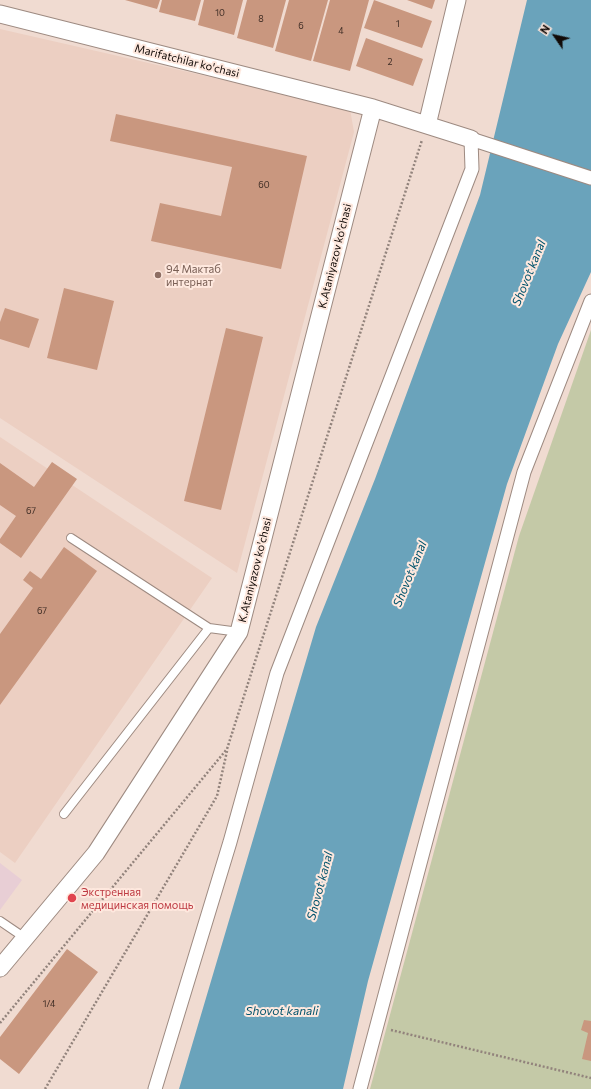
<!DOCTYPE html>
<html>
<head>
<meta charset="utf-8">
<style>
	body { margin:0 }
	#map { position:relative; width:591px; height:1089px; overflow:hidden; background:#f0dbd1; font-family:Commissioner,sans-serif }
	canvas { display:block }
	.north { position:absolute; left:535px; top:16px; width:40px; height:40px; -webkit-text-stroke:3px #fee8de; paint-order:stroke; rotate:304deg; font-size:11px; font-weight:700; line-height:16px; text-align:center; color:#110a07 }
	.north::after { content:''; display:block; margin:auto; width:14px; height:18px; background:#110a07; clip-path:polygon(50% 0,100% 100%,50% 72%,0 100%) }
</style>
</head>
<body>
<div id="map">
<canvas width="591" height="1089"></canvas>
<div class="north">N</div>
</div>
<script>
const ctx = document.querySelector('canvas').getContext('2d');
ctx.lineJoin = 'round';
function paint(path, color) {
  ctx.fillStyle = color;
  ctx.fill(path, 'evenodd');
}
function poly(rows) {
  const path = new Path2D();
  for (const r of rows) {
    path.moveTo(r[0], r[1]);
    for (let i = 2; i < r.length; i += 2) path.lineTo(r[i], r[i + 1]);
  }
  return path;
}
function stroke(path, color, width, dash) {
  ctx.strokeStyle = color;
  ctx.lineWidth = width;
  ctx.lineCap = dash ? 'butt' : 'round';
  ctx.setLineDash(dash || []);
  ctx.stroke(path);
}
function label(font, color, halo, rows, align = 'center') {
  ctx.font = font + ' Commissioner,sans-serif';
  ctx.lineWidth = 4;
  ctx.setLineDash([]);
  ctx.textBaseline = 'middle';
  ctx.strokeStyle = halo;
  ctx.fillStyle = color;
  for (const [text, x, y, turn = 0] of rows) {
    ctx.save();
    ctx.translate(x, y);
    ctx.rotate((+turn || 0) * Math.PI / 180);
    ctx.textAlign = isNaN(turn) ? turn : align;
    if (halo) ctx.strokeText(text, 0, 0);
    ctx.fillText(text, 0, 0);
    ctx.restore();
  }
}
paint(poly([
	[0,29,350,109,354,132,237,573,0,418],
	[0,437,212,578,15,863,0,852]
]), '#eccfc2');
paint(poly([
	[0,863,22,880,0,910]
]), '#e8ced5');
paint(poly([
	[591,330,591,1089,370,1089,519,536]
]), '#c4c9a7');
paint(poly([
	[527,0,591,0,591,272,558,344,507,484,368,981,343,1089,179,1089,316,627,375,479,480,195]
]), '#6aa3bb');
paint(poly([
	[125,0,160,0,157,9],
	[162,0,201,0,195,21,159,12],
	[204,0,243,0,234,35,198,25],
	[247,0,286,0,273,48,237,38],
	[289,0,328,0,311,61,275,51],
	[330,0,369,0,350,71,313,61],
	[374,0,432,21,422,48,364,28],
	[407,0,435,0,432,9],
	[366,38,423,59,413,86,356,66],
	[116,114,307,156,281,269,151,241,160,203,221,216,232,167,110,141],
	[64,288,114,301,97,370,47,358],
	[5,308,39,319,29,348,0,339,0,322],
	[226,328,263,337,221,510,184,501],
	[52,462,77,479,21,558,0,543,0,539,16,516,0,505,0,463,34,487],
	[64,547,97,571,0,705,0,634,33,588,23,580,30,571,41,579],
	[67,949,98,972,19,1074,0,1059,0,1037],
	[584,1020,591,1021,591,1061,582,1059,588,1033,581,1030]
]), '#c9977f');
const service = poly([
	[71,538,209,628,239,632],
	[64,814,209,628],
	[0,921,25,938]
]);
const pedestrian = poly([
	[155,1089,230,842,277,673,472,169,471,139,591,178],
	[360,1089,524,472,591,301]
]);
const minor = poly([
	[0,14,373,108,471,139],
	[427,125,457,0],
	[0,968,96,853,239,632,373,108]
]);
stroke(service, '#9d8a81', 10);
stroke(pedestrian, '#9d8a81', 15);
stroke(minor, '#9d8a81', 19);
stroke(poly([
	[0,1023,227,749,422,140],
	[391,1030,591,1078],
	[45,1089,217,796,227,751]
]), '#92837c', 2.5, [2, 2]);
stroke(service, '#fff', 8);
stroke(pedestrian, '#fff', 13);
stroke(minor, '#fff', 17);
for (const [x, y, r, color] of [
	[158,275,4,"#8d6e63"],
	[72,898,5,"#e0444e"]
]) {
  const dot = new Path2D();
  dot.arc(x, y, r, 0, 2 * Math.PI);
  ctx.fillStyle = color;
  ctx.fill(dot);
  stroke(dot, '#fee8de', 1.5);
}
label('9px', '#3f2d25', null, [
	["10",220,13],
	["8",261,19],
	["1",398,24],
	["6",301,26],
	["4",341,31],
	["2",390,62],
	["60",264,185],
	["67",31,511],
	["67",42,611],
	["1/4",49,1004]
]);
label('11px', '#110a07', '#fee8de', [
	["Marifatchilar ko'chasi",187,61,14],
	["K.Ataniyazov ko'chasi",335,256,-76],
	["K.Ataniyazov ko'chasi",255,570,-76]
]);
label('11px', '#785e54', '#fee8de', [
	["94 Мактаб",166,269],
	["интернат",166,282]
], 'left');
label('11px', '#be3a42', '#fee8de', [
	["Экстренная",81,892],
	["медицинская помощь",81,905]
], 'left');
label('italic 12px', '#00536c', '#fee8de', [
	["Shovot kanal",529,273,-68],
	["Shovot kanal",410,574,-68],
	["Shovot kanal",320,886,-75],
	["Shovot kanali",282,1011]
]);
</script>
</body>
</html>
